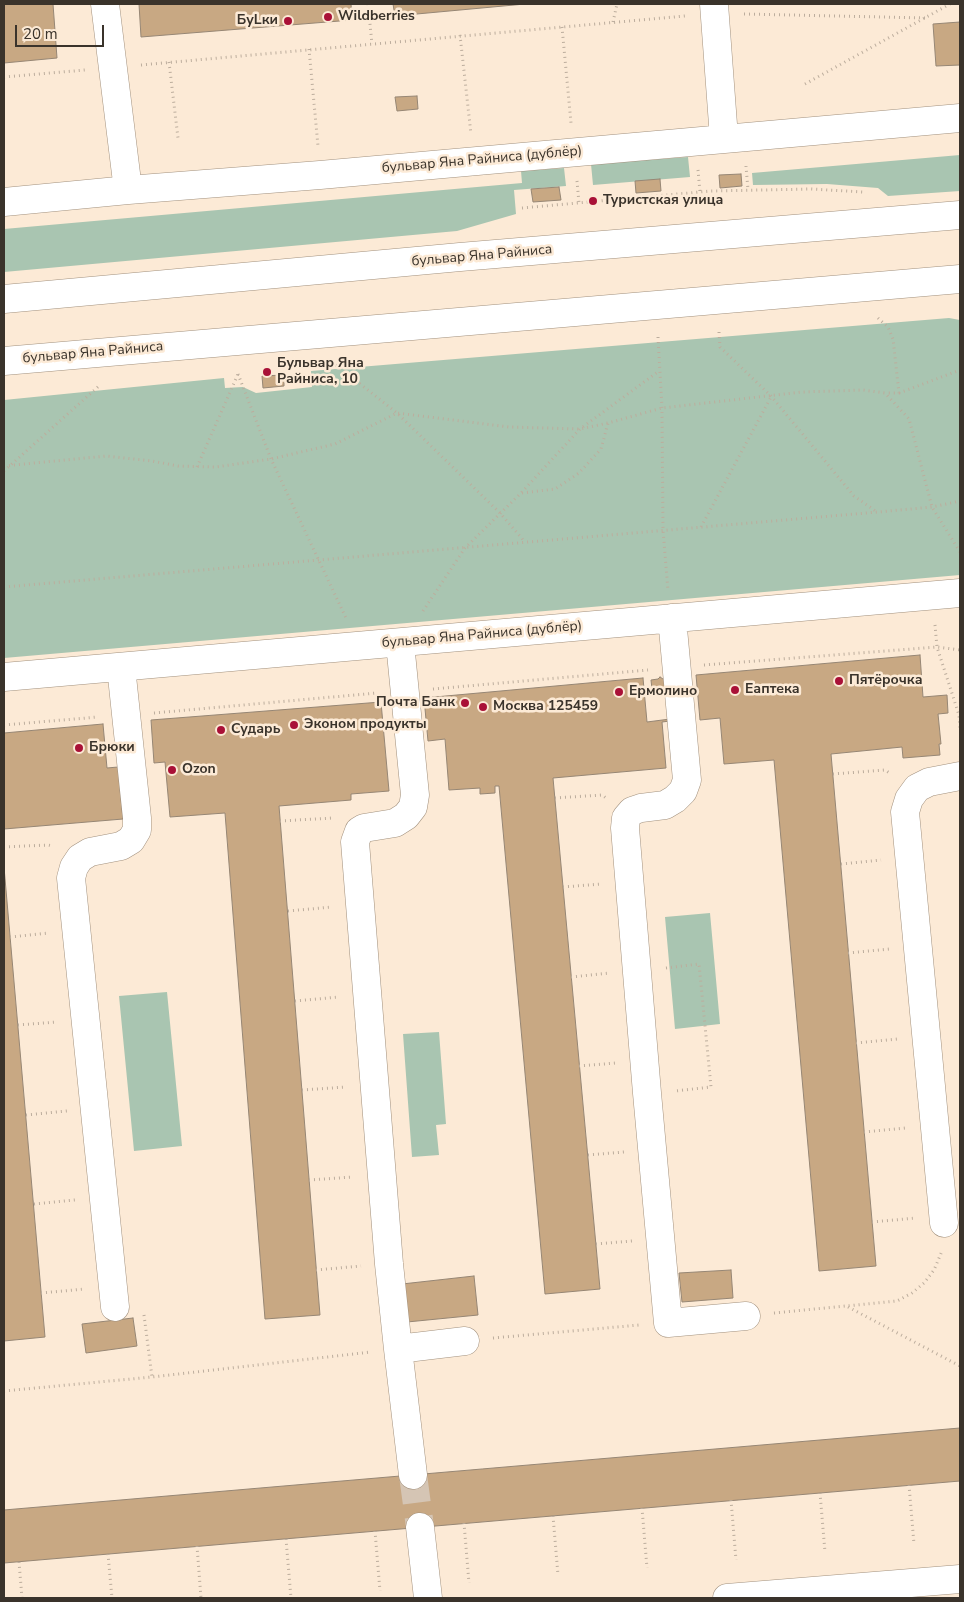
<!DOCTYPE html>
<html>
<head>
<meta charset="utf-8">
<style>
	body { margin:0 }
	#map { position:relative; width:964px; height:1602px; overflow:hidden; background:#fcead6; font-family:"Nunito Sans",sans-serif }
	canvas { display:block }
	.frame { position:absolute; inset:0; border:5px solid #3a332b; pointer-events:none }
	.scale { position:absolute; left:15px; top:25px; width:89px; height:22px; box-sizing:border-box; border:2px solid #3a332b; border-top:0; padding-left:6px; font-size:15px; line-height:18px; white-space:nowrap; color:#3a332b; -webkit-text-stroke:4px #fcead6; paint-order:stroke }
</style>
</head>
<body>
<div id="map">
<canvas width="964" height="1602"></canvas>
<div class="frame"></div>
<div class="scale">20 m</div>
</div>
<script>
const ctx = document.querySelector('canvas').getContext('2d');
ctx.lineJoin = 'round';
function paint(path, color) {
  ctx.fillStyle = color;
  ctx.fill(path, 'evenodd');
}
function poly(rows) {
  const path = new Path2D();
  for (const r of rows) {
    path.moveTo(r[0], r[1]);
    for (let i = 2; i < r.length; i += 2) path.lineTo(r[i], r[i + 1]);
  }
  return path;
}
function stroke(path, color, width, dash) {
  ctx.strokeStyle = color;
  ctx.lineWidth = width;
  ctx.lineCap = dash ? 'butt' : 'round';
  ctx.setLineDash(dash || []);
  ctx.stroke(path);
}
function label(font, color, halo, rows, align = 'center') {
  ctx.font = font + ' "Nunito Sans",sans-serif';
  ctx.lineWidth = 5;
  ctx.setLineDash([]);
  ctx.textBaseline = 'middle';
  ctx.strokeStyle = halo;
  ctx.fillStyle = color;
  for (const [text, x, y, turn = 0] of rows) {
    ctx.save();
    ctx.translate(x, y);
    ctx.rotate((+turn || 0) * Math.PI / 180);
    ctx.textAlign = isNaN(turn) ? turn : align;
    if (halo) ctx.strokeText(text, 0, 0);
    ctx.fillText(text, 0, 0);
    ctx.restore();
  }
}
paint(poly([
	[960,155,960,191,888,196,878,188,827,184,753,185,752,173],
	[688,157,690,177,593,185,591,164],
	[564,168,566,186,514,190,516,214,457,231,4,272,4,229,522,183,521,171],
	[949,318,960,320,960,575,4,658,4,400,224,378,225,388,243,387,256,393,312,387,311,371],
	[710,913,720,1024,675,1029,665,917],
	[167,992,182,1146,134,1151,119,996],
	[439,1032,446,1124,436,1125,439,1155,412,1157,403,1034]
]), '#a9c5b1');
const building = poly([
	[4,4,53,4,57,58,4,63,4,4],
	[139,4,351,4,352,20,141,37,139,4],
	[393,4,525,4,395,16,393,4],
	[960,22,960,65,936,66,933,24,960,22],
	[417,96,418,109,397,111,395,97,417,96],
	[741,174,742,186,720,188,719,175,741,174],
	[660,179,661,191,636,193,635,181,660,179],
	[559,187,561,200,533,202,531,189,559,187],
	[284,375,284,386,263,388,262,376,284,375],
	[920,655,923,697,947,695,948,713,938,714,941,744,939,744,940,755,903,758,902,747,831,754,876,1266,819,1271,774,760,724,764,720,718,700,720,696,675,920,655],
	[660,677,663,679,669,678,670,688,652,689,651,680,658,679,660,677],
	[643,678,647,722,670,719,670,721,662,722,666,768,553,778,600,1289,545,1294,499,786,495,786,495,793,480,794,480,788,449,790,445,739,428,741,424,698,643,678],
	[381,702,389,791,351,794,351,800,279,806,320,1315,265,1319,225,813,170,817,165,762,154,763,151,720,381,702],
	[103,724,107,768,118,767,123,819,4,829,4,733,103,724],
	[4,867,45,1337,4,1341,4,867],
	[731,1270,733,1298,682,1302,679,1273,731,1270],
	[474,1276,478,1315,407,1322,402,1284,474,1276],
	[133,1318,137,1346,86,1353,82,1324,133,1318],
	[960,1428,960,1481,4,1563,4,1510,960,1428]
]);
paint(building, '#c8a883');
stroke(building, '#968674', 1);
stroke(poly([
	[413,1475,420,1527]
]), '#d5c5b4', 28, [28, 14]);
const minor = poly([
	[105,4,128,190],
	[714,4,724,138],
	[4,202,128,190,320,175,960,118],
	[672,618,687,780,683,791,675,799,665,805,641,808,632,811,626,818,625,828,647,1093,668,1323,746,1316],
	[400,643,415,795,413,807,406,816,395,823,364,828,359,831,355,842,389,1264,398,1349,413,1475],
	[4,677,960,593],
	[944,1223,905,812,909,799,917,788,929,782,960,776],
	[115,1307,71,878,74,867,80,858,90,852,121,846,131,840,137,830,137,818,121,667],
	[398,1349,465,1341],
	[420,1527,428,1598],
	[727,1598,960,1579]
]);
const major = poly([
	[4,299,460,257,960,215],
	[4,361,960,279]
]);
stroke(minor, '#a2917e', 29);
stroke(major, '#a2917e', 29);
stroke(poly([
	[368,4,372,44],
	[744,14,927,18],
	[613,22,617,4],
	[562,27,571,123],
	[460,35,471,134],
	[309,49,318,146],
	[169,62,178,138],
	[141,65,685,16],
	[4,77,85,70],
	[805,84,950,4],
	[746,166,748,190],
	[698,170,700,192],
	[577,181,579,203],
	[522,208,711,191,811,189,863,192],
	[878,318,888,327,893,339,899,393,885,393],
	[719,332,720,347,771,396,854,496,877,512],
	[658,337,662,408,663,530,668,591],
	[336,365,397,413,500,513,525,542],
	[238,374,271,459,346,618],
	[899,393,960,370],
	[4,466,106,456,152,461,178,466,216,467,271,459,335,444,397,413,509,427,580,429,608,423,662,408,802,392,863,390,885,393,909,419,932,507,960,552],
	[197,467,238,374],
	[4,471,99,386],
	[522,493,555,489,579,473,601,449,608,423],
	[701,527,771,397],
	[4,587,878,512,932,507,960,501],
	[423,611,465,548,521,493,580,429,659,371],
	[935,625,937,647,959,715,960,729],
	[704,665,937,647,960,650],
	[433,689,648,670],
	[154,713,377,693],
	[4,725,98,717],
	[833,774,885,770,891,774],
	[555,798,602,795,606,798],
	[280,821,333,818],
	[4,847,48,845,53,846],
	[841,864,881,860],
	[563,887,601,884],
	[288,911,332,907],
	[10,937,49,933],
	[848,953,890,949],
	[666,968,699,964,711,1087,675,1091],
	[571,977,610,973],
	[295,1001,339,997],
	[18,1025,57,1022],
	[856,1043,898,1039],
	[579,1066,616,1063],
	[302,1090,346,1087],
	[26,1115,67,1111],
	[864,1132,906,1128],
	[588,1155,624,1152],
	[309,1180,353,1177],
	[34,1204,75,1200],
	[872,1222,916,1218],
	[596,1244,632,1241],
	[316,1270,361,1266],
	[41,1293,85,1289],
	[848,1307,960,1366],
	[774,1313,897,1301,912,1293,924,1283,934,1270,942,1251],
	[144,1315,152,1377],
	[493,1338,639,1325],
	[4,1391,152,1377,371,1352],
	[909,1485,914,1544],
	[820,1493,825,1552],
	[731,1500,736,1560],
	[642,1508,647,1568],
	[553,1516,558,1575],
	[464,1523,469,1583],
	[375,1531,380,1591],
	[286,1539,291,1598],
	[197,1546,201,1598],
	[108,1554,112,1598],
	[19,1562,22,1598]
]), '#bcad9d', 3, [1, 4]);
stroke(minor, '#fff', 28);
stroke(major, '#fff', 28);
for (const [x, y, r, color] of [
	[328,17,5,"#a91137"],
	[288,21,5,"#a91137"],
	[593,201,5,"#a91137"],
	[267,372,5,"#a91137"],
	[839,681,5,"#a91137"],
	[735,690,5,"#a91137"],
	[619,692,5,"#a91137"],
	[465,703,5,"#a91137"],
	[483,707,5,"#a91137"],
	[294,725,5,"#a91137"],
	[221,730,5,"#a91137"],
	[79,748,5,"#a91137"],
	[172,770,5,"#a91137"]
]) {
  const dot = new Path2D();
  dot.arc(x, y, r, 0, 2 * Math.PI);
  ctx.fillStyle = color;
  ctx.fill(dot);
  stroke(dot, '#fcead6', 2);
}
label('bold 14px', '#3a332b', '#fcead6', [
	["Wildberries",338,17],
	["БуLки",278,21,"right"],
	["Туристская улица",603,201],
	["Бульвар Яна",277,364],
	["Райниса, 10",277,380],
	["Пятёрочка",849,681],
	["Еаптека",745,690],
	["Ермолино",629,692],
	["Почта Банк",455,703,"right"],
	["Москва 125459",493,707],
	["Эконом продукты",304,725],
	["Сударь",231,730],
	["Брюки",89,748],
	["Ozon",182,770]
], 'left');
label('14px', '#3a332b', '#fcead6', [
	["бульвар Яна Райниса (дублёр)",482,160,-5],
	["бульвар Яна Райниса",482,256,-5],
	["бульвар Яна Райниса",93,353,-5],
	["бульвар Яна Райниса (дублёр)",482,635,-5]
]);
</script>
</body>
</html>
